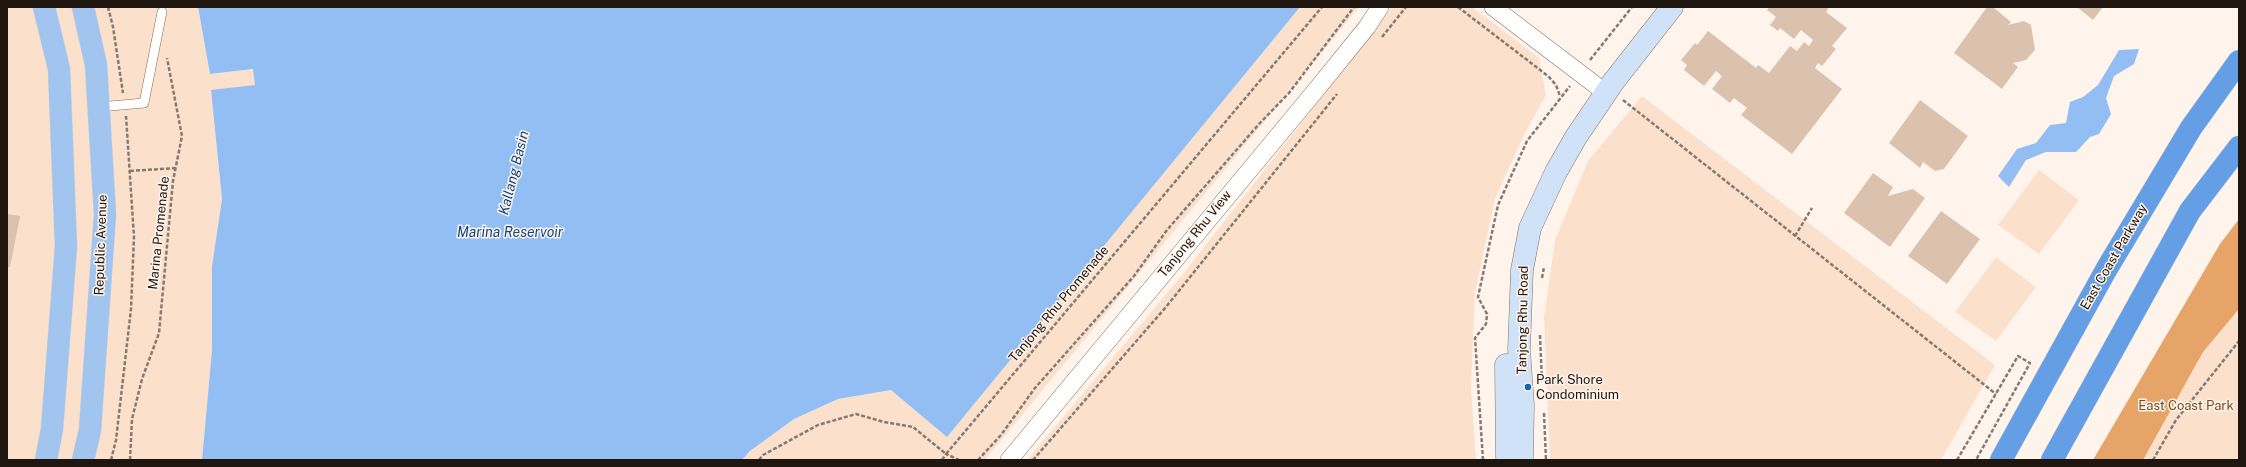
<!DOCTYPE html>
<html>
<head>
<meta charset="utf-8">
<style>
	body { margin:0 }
	#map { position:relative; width:2246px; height:467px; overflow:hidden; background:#fff4ec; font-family:"Public Sans",sans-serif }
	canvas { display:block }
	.frame { position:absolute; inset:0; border:8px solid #1e160f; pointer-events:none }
</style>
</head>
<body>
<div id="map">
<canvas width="2246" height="467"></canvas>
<div class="frame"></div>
</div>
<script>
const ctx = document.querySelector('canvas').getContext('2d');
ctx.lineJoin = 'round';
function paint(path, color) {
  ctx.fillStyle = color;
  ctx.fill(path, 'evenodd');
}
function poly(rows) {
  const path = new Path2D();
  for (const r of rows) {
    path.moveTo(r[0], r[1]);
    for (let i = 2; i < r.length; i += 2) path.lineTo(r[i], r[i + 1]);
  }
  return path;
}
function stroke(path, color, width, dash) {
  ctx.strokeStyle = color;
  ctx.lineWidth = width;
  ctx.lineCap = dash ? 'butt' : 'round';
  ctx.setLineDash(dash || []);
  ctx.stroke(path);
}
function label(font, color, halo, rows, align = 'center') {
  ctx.font = font + ' "Public Sans",sans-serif';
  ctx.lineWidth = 3;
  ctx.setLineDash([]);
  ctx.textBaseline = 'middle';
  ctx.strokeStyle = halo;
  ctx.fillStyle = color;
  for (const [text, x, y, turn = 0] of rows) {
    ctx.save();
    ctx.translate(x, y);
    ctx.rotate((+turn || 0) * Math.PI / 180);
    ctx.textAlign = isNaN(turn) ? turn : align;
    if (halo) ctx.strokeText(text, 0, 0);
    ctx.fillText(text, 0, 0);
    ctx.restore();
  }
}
paint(poly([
	[7,7,198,7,210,74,254,69,255,85,211,91,222,199,212,266,212,350,202,460,7,460],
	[1300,7,1359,7,985,460,742,460,750,451,794,419,838,399,891,390,947,436],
	[1392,7,1472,7,1539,58,1546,95,1525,133,1495,199,1475,293,1471,387,1476,460,1027,460,1183,274],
	[1642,96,1995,365,1941,460,1550,460,1544,317,1555,240,1588,161],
	[2039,170,2079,200,2039,254,1998,225],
	[2239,219,2239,460,2093,460,2220,244],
	[1996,257,2036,287,1996,341,1955,312]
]), '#fbe1cc');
paint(poly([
	[2239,219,2239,309,2203,352,2143,460,2093,460,2220,244]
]), '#e7a469');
paint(poly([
	[198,7,1300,7,947,437,891,390,838,399,794,419,750,451,742,460,202,460,212,350,212,266,222,199,211,90,255,85,253,69,210,74],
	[2139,49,2134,64,2114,76,2106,98,2111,114,2099,134,2090,137,2076,152,2046,152,2026,160,2009,187,1998,176,2017,149,2036,143,2050,125,2066,123,2070,102,2083,97,2098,85,2119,50]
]), '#93bef3');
paint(poly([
	[1769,7,1829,7,1826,12,1847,28,1832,46,1836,49,1822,66,1818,63,1815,68,1842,89,1792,154,1741,115,1747,108,1734,98,1730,103,1712,89,1722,76,1716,71,1704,86,1684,70,1687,65,1681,60,1695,43,1697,45,1708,31,1756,68,1758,65,1769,73,1790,46,1797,51,1804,42,1809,46,1813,40,1801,30,1794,39,1780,28,1778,31,1770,25,1776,17,1767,10],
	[1987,7,1993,7,2011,22,2008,25,2024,21,2031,25,2035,50,2026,60,2013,63,2018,67,2002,89,1954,53],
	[2077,7,2103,7,2093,20],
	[1920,100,1968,136,1944,169,1935,171,1923,162,1920,168,1889,143],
	[1873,173,1893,187,1888,196,1913,189,1925,198,1890,247,1844,213],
	[1941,211,1980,239,1947,284,1908,256],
	[7,214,20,216,10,267,7,267]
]), '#dac2ae');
const lane = poly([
	[99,107,144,103,162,12]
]);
const street = poly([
	[1493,7,1606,93],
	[1009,460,1316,90,1367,27,1380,7]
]);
const secondary = poly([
	[1506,365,1507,457],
	[1522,460,1523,405,1519,349,1522,270,1530,228,1556,172,1576,137,1614,81,1672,7]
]);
const primary = poly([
	[44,7,59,69,66,246,52,429,46,460],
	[83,460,90,430,105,214,96,65,83,7]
]);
const highway = poly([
	[2001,460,2106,270,2191,128,2239,61],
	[2052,460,2190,211,2239,147]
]);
stroke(lane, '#856f5d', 10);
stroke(street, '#856f5d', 18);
stroke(secondary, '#856f5d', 23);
stroke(primary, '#d6d5d4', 23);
stroke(highway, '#d6d5d4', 23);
stroke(poly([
	[108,7,113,27,123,93],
	[1458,7,1548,76,1556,85,1560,96],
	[1382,37,1406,7],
	[1590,60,1632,7],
	[1623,100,1996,394],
	[130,171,176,168],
	[1795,236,1812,208],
	[1542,278,1544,267],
	[1540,335,1542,382],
	[1544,413,1546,460],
	[111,460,116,440,131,309,134,237,126,116],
	[130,460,132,419,142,379,159,333,173,181,182,136,167,58],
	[759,460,763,455,818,425,856,414,884,422,913,427,946,454,1322,7],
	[942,460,946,454,959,460],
	[978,460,1001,435,1035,388,1134,276,1167,230,1259,124,1289,93,1354,7],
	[1033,460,1166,307,1337,94],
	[1483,460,1475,338,1486,324,1487,314,1478,297,1498,205,1527,141,1570,86],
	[1957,460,2018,356,2030,363,1976,460],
	[2153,460,2176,420,2239,341]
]), '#847a73', 2.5, [4, 2]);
stroke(lane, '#fff', 9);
stroke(street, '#fff', 17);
stroke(secondary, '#d0e2f7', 22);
stroke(primary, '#a2c5ef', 22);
stroke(highway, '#649fe5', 22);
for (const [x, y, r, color] of [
	[1528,387,4,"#1563b1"]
]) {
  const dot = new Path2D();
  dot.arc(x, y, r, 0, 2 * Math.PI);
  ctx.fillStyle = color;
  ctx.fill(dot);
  stroke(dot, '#fff4ec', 1.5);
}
label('13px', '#1e160f', '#fff4ec', [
	["Marina Promenade",159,233,-84],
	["Tanjong Rhu View",1195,234,-51],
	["Republic Avenue",101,245,-88],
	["East Coast Parkway",2114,257,-60],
	["Tanjong Rhu Promenade",1059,304,-50],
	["Tanjong Rhu Road",1523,320,-89]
]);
label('13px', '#1e160f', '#fff4ec', [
	["Park Shore",1536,380],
	["Condominium",1536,395]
], 'left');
label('13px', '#784b1f', '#fff4ec', [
	["East Coast Park",2186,406]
]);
label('italic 14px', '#0f4780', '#fff4ec', [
	["Kallang Basin",514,173,-76],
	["Marina Reservoir",510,233]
]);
</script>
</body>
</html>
